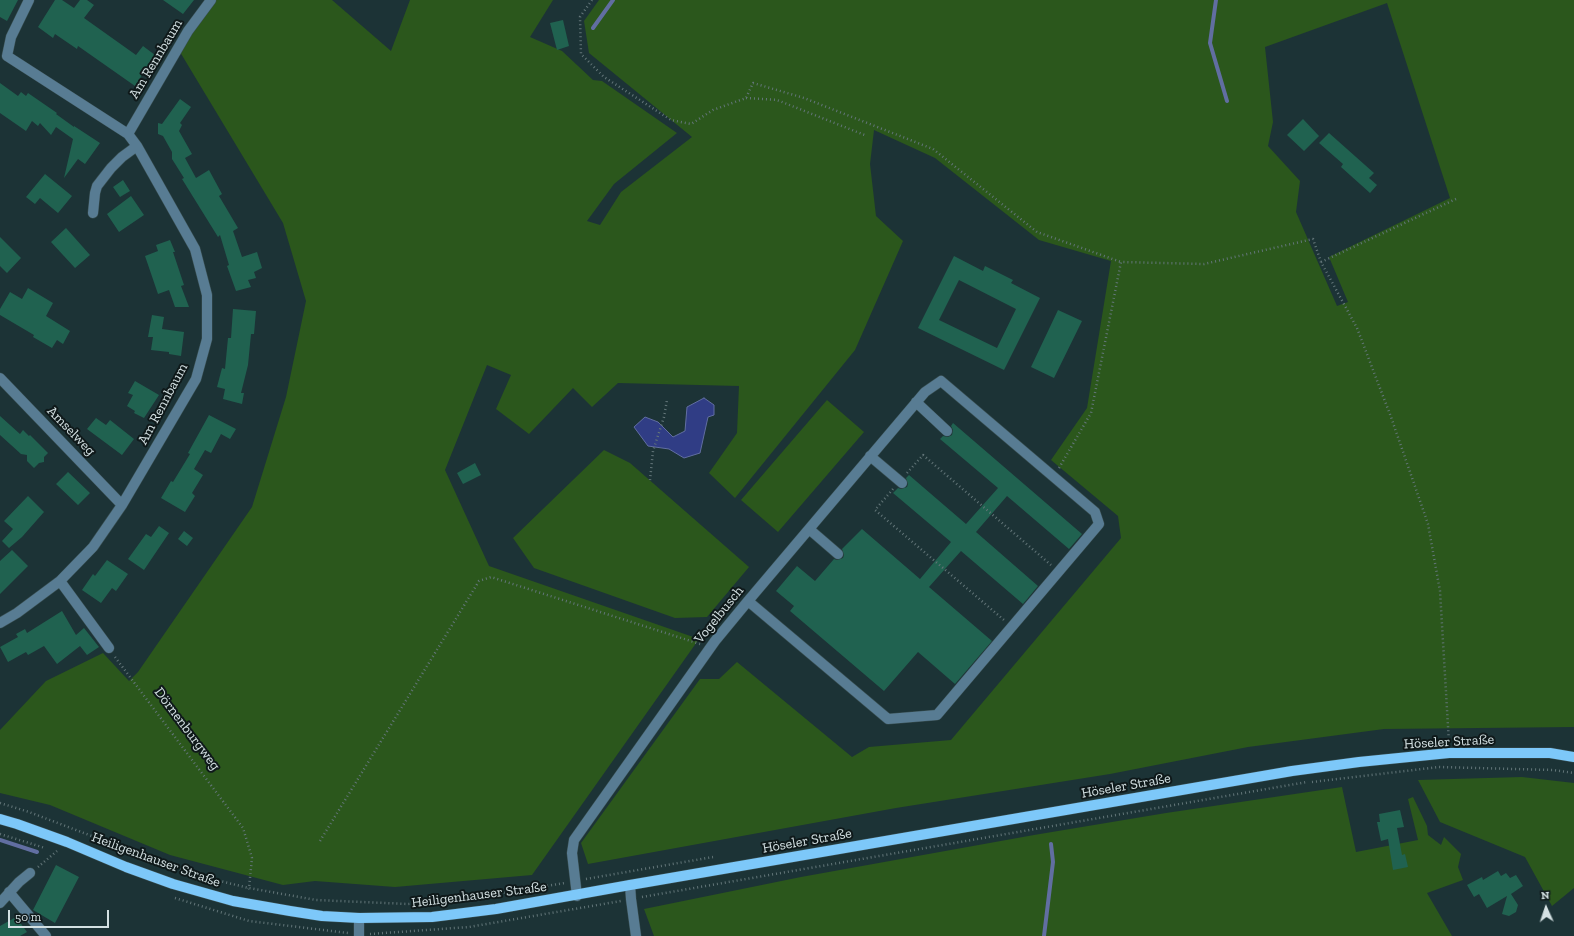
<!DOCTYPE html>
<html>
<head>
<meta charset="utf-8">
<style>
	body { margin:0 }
	#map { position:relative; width:1574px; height:936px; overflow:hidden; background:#1c3336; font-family:"Zilla Slab",serif }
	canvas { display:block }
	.north { position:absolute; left:1526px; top:888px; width:40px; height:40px; -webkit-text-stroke:3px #0f191a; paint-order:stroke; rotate:357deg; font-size:11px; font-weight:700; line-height:16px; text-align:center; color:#d4e1e3 }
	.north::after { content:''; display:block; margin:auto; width:14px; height:18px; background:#d4e1e3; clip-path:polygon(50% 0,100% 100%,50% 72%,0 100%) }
	.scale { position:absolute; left:8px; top:910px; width:101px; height:18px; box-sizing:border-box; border:2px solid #d4e1e3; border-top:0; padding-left:5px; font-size:12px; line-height:14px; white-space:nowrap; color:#d4e1e3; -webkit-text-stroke:3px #0f191a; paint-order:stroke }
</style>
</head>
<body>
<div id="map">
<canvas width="1574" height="936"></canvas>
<div class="north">N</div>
<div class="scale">50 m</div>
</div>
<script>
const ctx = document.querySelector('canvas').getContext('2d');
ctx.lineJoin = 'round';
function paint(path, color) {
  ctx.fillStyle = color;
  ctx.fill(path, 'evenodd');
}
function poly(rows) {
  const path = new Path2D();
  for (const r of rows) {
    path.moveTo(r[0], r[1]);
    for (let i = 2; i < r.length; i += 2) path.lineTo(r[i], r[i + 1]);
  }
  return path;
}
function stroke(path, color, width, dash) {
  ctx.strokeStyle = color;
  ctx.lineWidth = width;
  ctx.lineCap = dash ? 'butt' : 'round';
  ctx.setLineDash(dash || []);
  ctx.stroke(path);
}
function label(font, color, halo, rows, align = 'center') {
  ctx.font = font + ' "Zilla Slab",serif';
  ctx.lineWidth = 4;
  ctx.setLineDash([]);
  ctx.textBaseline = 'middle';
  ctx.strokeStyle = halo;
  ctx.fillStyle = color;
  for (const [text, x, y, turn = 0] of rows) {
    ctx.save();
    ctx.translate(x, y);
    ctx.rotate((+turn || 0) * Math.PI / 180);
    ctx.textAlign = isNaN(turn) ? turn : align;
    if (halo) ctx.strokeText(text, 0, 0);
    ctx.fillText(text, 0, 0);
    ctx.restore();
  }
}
paint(poly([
	[215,0,332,0,391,51,410,0,553,0,530,37,562,51,593,80,602,81,677,133,614,184,587,221,600,225,621,192,692,137,589,53,584,21,599,0,1574,0,1574,727,1384,729,1248,747,1110,774,896,808,588,864,581,843,700,679,719,679,737,662,852,757,869,747,951,740,1121,538,1118,516,1051,460,1087,408,1111,261,1039,240,935,158,874,130,870,164,876,216,903,241,855,350,735,498,709,473,737,433,739,386,618,383,592,407,573,388,529,434,496,409,511,375,487,365,445,470,489,566,699,639,532,875,395,887,315,881,283,885,170,855,50,805,0,793,0,730,46,681,103,653,129,681,138,672,252,507,286,397,306,301,283,223,180,52,187,39],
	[1387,3,1450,198,1329,257,1348,302,1337,306,1296,212,1300,181,1268,146,1273,122,1265,47],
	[827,400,864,432,778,532,741,500],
	[604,450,630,463,749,567,707,617,675,618,534,568,513,538],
	[1522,777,1574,783,1574,888,1552,906,1525,857,1440,822,1418,780],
	[1342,787,1356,852,1418,840,1408,799,1413,797,1427,826,1428,835,1441,845,1444,837,1461,854,1458,867,1463,880,1427,893,1452,936,654,936,644,909,801,877,1034,835,1166,813]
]), '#2b571c');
const water = poly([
	[704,398,714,405,714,415,708,417,700,453,684,458,669,449,648,446,634,427,645,417,658,422,673,437,685,431,687,407,704,398]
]);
paint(water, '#303d85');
stroke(water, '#616ea1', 1);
stroke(poly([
	[1216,0,1210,43,1227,101],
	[593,28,613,0],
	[0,840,37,852],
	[1044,936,1053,862,1051,844]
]), '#616ea1', 4);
paint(poly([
	[0,0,18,0,7,21,0,17],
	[55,0,62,0,74,8,80,0,87,0,94,5,84,18,136,55,143,46,155,55,135,86,78,46,77,49,55,34,53,38,38,27],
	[163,0,194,0,183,14],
	[563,20,569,46,557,50,550,23],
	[0,83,18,96,21,92,26,96,28,93,57,113,56,114,74,127,74,126,100,143,85,164,78,159,64,178,73,139,56,127,51,135,40,123,38,126,32,121,26,131,0,113],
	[180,99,191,107,180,123,182,125,179,131,192,154,185,158,196,178,209,170,222,194,219,196,238,228,233,231,242,257,257,252,262,268,254,272,256,278,248,280,251,287,236,291,227,266,229,265,220,235,218,237,182,179,184,178,172,159,172,152,163,136,158,134,158,123,162,124],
	[1303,119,1319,136,1304,151,1287,135],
	[1329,133,1374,173,1369,178,1377,185,1370,193,1341,167,1343,164,1319,143],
	[45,174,72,196,58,213,40,198,35,204,26,197],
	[123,180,130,191,120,197,113,187],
	[131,196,144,215,119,232,107,214],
	[66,228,90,255,75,268,51,242],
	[0,237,21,258,7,273,0,266],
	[170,240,175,252,173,252,184,285,181,286,189,307,175,307,169,290,158,294,145,256,158,251,156,245],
	[954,256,983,271,985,266,1013,280,1011,283,1040,298,1004,370,918,328],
	[959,280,1016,309,997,348,939,320],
	[28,288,53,303,46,316,70,331,63,344,57,340,52,348,33,337,34,335,0,315,0,309,10,292,22,299],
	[233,309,256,311,254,334,251,334,248,365,241,393,244,393,242,404,223,399,225,389,217,387,222,368,225,369,228,338,231,338],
	[1058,310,1082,321,1054,378,1031,367],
	[152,315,164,317,162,329,184,332,181,356,169,354,169,352,151,350,153,337,148,337],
	[135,381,159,395,144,418,134,413,135,411,127,406,133,395,128,393],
	[209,415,236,429,230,439,221,434,211,453,205,450,194,469,203,475,192,493,195,496,185,512,161,498,171,481,173,482,190,454,188,453],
	[0,416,20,434,23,430,29,436,30,435,48,453,44,457,44,462,39,463,34,468,27,461,27,455,21,454,0,435],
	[96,418,106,425,110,420,134,439,122,455,87,429],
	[953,423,1082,534,1069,549,1007,496,976,532,1038,586,1023,604,961,551,929,587,992,641,955,684,918,652,884,691,790,611,794,606,776,591,797,566,815,581,834,559,837,560,843,558,844,555,842,549,862,529,920,579,951,542,893,493,898,488,901,489,907,487,908,484,906,478,909,475,966,524,998,488,940,439,943,436,948,437,952,435,953,430,951,426],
	[475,463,481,475,463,484,457,473],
	[68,472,90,493,78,505,56,484],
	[28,496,44,512,22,537,9,548,2,541,13,529,4,521],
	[159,526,169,533,144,570,128,559,146,534,151,537],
	[184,531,193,538,187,546,178,539],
	[12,550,28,566,0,594,0,561],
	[107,560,128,574,116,591,112,588,101,603,82,590,93,574,95,576],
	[62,611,76,635,84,628,99,647,87,655,80,646,57,664,44,646,28,655,26,652,8,662,0,647,18,637,16,634,25,629,27,633],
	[1400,810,1404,827,1397,828,1402,855,1405,854,1408,867,1393,870,1388,839,1381,841,1377,822,1380,822,1379,814],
	[56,865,79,877,55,923,33,910],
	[1498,871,1501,876,1506,873,1510,878,1516,875,1523,886,1511,894,1518,905,1516,912,1509,916,1502,914,1507,896,1487,908,1479,894,1474,897,1467,885,1482,877,1483,880],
	[16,917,27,932,20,936,0,936,0,926]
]), '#206250');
const minor = poly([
	[7,56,11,37,29,0],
	[128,134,188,31,211,0],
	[93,213,95,193,97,186,111,168,122,157,137,146],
	[0,378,122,505],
	[916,402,947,431],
	[870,456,902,483],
	[809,529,838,554],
	[60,581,109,648],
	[0,623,17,613,60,581,93,547,122,505,196,379,207,339,207,295,195,249,137,146,128,134,7,56],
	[630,885,631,899,636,936],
	[9,892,46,936],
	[577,896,572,853,574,840,715,641,748,601,925,392,941,381,1095,512,1099,524,937,715,888,719,748,601],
	[0,903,19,882,30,873],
	[359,918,359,936]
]);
const major = poly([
	[0,819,17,824,67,842,126,867,173,884,233,901,290,911,322,916,359,918,432,917,496,909,630,885,1292,771,1359,762,1449,753,1550,753,1574,757]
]);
stroke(minor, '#394f52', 11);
stroke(major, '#394f52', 11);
stroke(poly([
	[592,0,580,17,581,54,604,77,671,120,691,124,713,110,746,98,753,83,804,98,933,149,1037,232,1121,262],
	[746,98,777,100,867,136],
	[1321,262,1456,199],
	[1059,468,1091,413,1121,262,1204,264,1313,239,1321,262,1357,328,1391,417,1428,524,1440,591,1449,743],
	[907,473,923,455,1051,565],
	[650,480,653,451,664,417,667,400],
	[893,489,875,510,1004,620],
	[115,657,243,828,252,858,249,888,248,889],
	[1312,782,1439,767,1553,770,1574,773],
	[0,803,29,812,191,874,249,888,316,900,408,904,471,898,565,883],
	[0,834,45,848],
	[320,841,479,581,491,577,700,644],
	[38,867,57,851],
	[586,879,713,857],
	[642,897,1307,782],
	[175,898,249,921,348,933],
	[370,934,469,927,621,901]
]), '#637679', 2.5, [1, 3]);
stroke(minor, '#587c93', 10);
stroke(major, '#7dc8f9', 10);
label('14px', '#d4e1e3', '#0f191a', [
	["Am Rennbaum",156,59,-59],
	["Am Rennbaum",163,404,-62],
	["Amselweg",71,431,46],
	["Vogelbusch",719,615,-51],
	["Dörnenburgweg",187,729,53],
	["Höseler Straße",1449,742,-3],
	["Höseler Straße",1126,786,-10],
	["Höseler Straße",807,841,-10],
	["Heiligenhauser Straße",156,860,20],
	["Heiligenhauser Straße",479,895,-7]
]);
</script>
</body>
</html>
